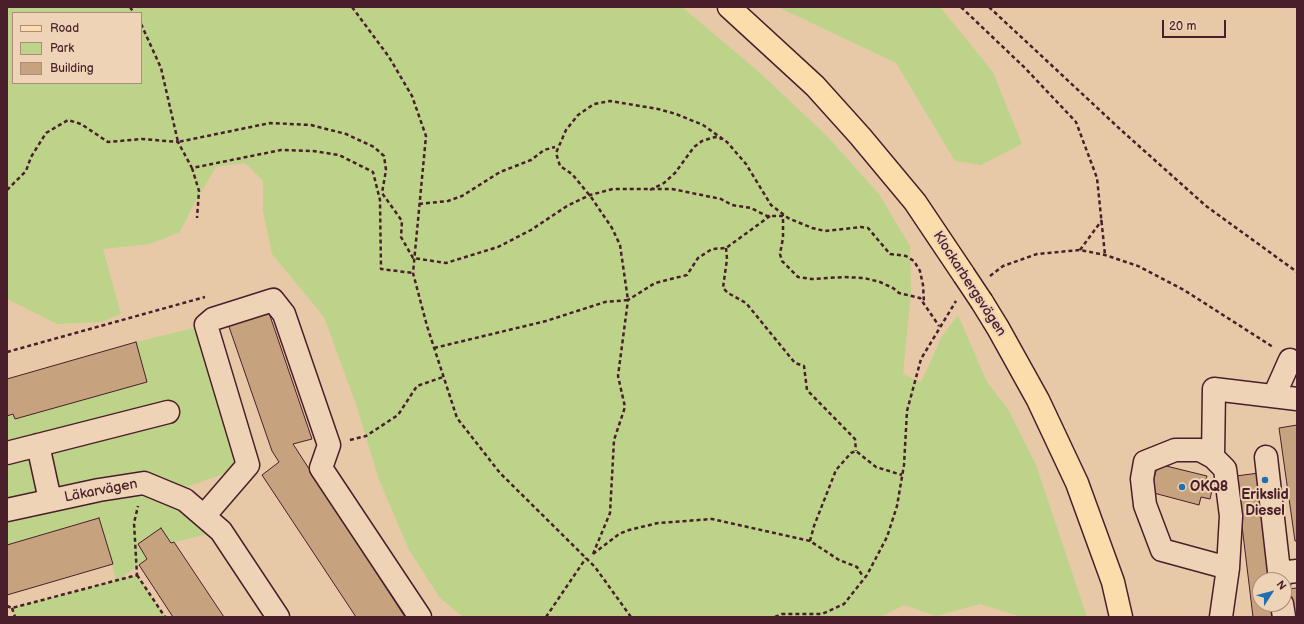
<!DOCTYPE html>
<html>
<head>
<meta charset="utf-8">
<style>
	body { margin:0 }
	#map { position:relative; width:1304px; height:624px; overflow:hidden; background:#e7c9a8; font-family:"Balsamiq Sans",sans-serif }
	canvas { display:block }
	.frame { position:absolute; inset:0; border:8px solid #4a1f2b; pointer-events:none }
	.legend { position:absolute; left:12px; top:12px; width:130px; height:72px; box-sizing:border-box; background:#efd3b6; border:1px solid #ad8b7e; margin:0; padding:5px 7px; list-style:none; font-size:12px; color:#4a1f2b }
	.legend li { display:flex; align-items:center; gap:8px; height:20px }
	.legend b { width:20px; border:1px solid #ad8b7e }
	.north { position:absolute; left:1252px; top:572px; width:40px; height:40px; box-sizing:border-box; background:#efd3b6; border:1px solid #ad8b7e; border-radius:50%; rotate:54deg; font-size:11px; font-weight:700; line-height:16px; text-align:center; color:#4a1f2b }
	.north::after { content:''; display:block; margin:auto; width:14px; height:18px; background:#1f6fb2; clip-path:polygon(50% 0,100% 100%,50% 72%,0 100%) }
	.scale { position:absolute; left:1162px; top:20px; width:64px; height:18px; box-sizing:border-box; border:2px solid #4a1f2b; border-top:0; padding-left:5px; font-size:12px; line-height:14px; white-space:nowrap; color:#4a1f2b; -webkit-text-stroke:3px #efd3b6; paint-order:stroke }
</style>
</head>
<body>
<div id="map">
<canvas width="1304" height="624"></canvas>
<div class="frame"></div>
<ul class="legend">
<li><b style="height:5px;background:#fbddab"></b>Road</li>
<li><b style="height:11px;background:#bdd389"></b>Park</li>
<li><b style="height:11px;background:#c6a27e"></b>Building</li>
</ul>
<div class="north">N</div>
<div class="scale">20 m</div>
</div>
<script>
const ctx = document.querySelector('canvas').getContext('2d');
ctx.lineJoin = 'round';
function paint(path, color) {
  ctx.fillStyle = color;
  ctx.fill(path, 'evenodd');
}
function poly(rows) {
  const path = new Path2D();
  for (const r of rows) {
    path.moveTo(r[0], r[1]);
    for (let i = 2; i < r.length; i += 2) path.lineTo(r[i], r[i + 1]);
  }
  return path;
}
function stroke(path, color, width, dash) {
  ctx.strokeStyle = color;
  ctx.lineWidth = width;
  ctx.lineCap = dash ? 'butt' : 'round';
  ctx.setLineDash(dash || []);
  ctx.stroke(path);
}
function label(font, color, halo, rows, align = 'center') {
  ctx.font = font + ' "Balsamiq Sans",sans-serif';
  ctx.lineWidth = 4;
  ctx.setLineDash([]);
  ctx.textBaseline = 'middle';
  ctx.strokeStyle = halo;
  ctx.fillStyle = color;
  for (const [text, x, y, turn = 0] of rows) {
    ctx.save();
    ctx.translate(x, y);
    ctx.rotate((+turn || 0) * Math.PI / 180);
    ctx.textAlign = isNaN(turn) ? turn : align;
    if (halo) ctx.strokeText(text, 0, 0);
    ctx.fillText(text, 0, 0);
    ctx.restore();
  }
}
paint(poly([
	[7,7,682,7,758,71,826,135,879,194,910,246,911,292,903,374,921,382,942,336,958,315,987,382,1008,409,1036,465,1087,617,1022,617,980,604,936,616,904,605,881,617,463,617,440,598,409,550,379,480,356,404,324,317,272,254,263,211,263,181,245,163,216,167,194,204,180,232,150,244,103,249,121,314,101,322,57,324,7,299],
	[13,13,141,13,141,83,13,83],
	[778,7,940,7,993,72,1022,144,981,165,955,161,896,63],
	[206,325,248,465,170,493,221,531,171,543,161,529,138,544,147,559,118,580,137,575,165,617,15,617,12,608,116,580,99,518,7,545,7,417,147,382,136,342]
]), '#bdd389');
const building = poly([
	[267,307,312,439,293,444,405,617,356,617,262,475,279,462,272,451,227,321,267,307],
	[136,342,147,382,15,419,13,414,7,416,7,379,136,342],
	[1297,425,1297,541,1295,541,1279,428,1297,425],
	[1158,464,1207,476,1206,480,1214,482,1210,499,1201,497,1199,505,1150,492,1158,464],
	[1259,473,1272,580,1260,580,1260,604,1275,604,1276,617,1253,617,1236,476,1259,473],
	[99,518,113,564,7,595,7,545,99,518],
	[161,528,171,543,174,542,224,617,173,617,139,565,147,559,138,544,161,528],
	[1297,588,1297,617,1292,617,1288,589,1297,588]
]);
paint(building, '#c6a27e');
stroke(building, '#4a1f2b', 1);
const minor = poly([
	[1274,396,1290,360],
	[38,445,50,500],
	[7,453,168,412],
	[1213,457,1214,389,1297,399],
	[1266,457,1280,580],
	[7,510,99,490,144,483,185,500,221,531,278,617],
	[204,516,248,465,206,325,213,319,273,300,284,314,329,445,321,468,420,617],
	[1279,573,1297,571],
	[1282,604,1284,617],
	[1221,617,1228,568,1231,516,1225,469,1213,457,1200,450,1175,450,1145,462,1142,479,1145,505,1162,550,1228,568]
]);
const major = poly([
	[729,7,815,86,860,136,915,202,964,275],
	[982,302,998,328,1038,400,1077,483,1113,582,1121,617]
]);
stroke(minor, '#4a1f2b', 25);
stroke(major, '#4a1f2b', 25);
stroke(poly([
	[130,7,134,13],
	[352,7,389,57,412,96,426,136,413,273,427,326,457,418,500,473,595,567,631,617],
	[961,7,1025,68,1076,122,1097,178,1105,255],
	[989,7,1121,130,1206,206,1297,272],
	[141,24,161,68,178,142,270,123,311,125,346,134,374,147,384,156,386,170,382,193,402,221,401,237,413,258,446,263,498,247,531,230,567,206,590,195,613,189,672,189,721,199,732,205,751,208,767,216,783,216,783,238,780,254,782,261,798,277,812,279,844,277,864,278,880,282,893,288,899,293,920,298,939,326],
	[192,168,199,191,197,218],
	[7,190,26,171,31,157,46,133,68,120,81,124,108,142,142,139,178,142,192,168,281,150,313,151,339,155,373,172,380,200,381,269,413,273],
	[650,190,664,183,675,173,694,147,702,141,715,137,722,139],
	[419,204,448,201,462,196,500,172,531,160,544,150,555,147],
	[726,248,727,259,723,288,728,293,746,303,795,363,804,366,807,390,855,439,856,451],
	[1080,250,1102,220],
	[990,276,1003,266,1037,254,1080,250,1105,255,1138,266,1184,290,1273,347],
	[434,348,546,321,605,302,628,300,620,245,612,228,591,197,572,174,560,166,556,153,566,130,578,115,594,104,610,101,658,109,676,114,703,125,727,142,746,164,771,205,788,218,812,228,825,231,861,227,868,228,890,254,906,256,914,261,920,271,923,285,924,303],
	[7,352,205,297],
	[350,440,366,436,398,415,417,386,443,377],
	[810,541,814,526,836,470,851,453,856,451,876,467,902,475],
	[593,554,610,513,614,440,625,407,618,376,628,300,655,283,687,275,698,258,712,249,726,248,770,216],
	[593,554,619,534,629,530,658,523,712,519,810,541,839,560,857,567,862,575],
	[137,575,165,617],
	[7,606,12,608,137,575,134,523,138,506],
	[12,608,15,617],
	[546,617,586,558],
	[775,617,782,614,822,614,844,604,867,575,887,537,897,506,904,465,907,411,921,359,956,301]
]), '#4a1f2b', 2.5, [4, 3]);
stroke(minor, '#efd3b6', 22);
stroke(major, '#fbddab', 22);
const majorBridge = poly([
	[964,275,982,302]
]);
stroke(majorBridge, '#4a1f2b', 25, []);
stroke(majorBridge, '#fbddab', 22);
for (const [x, y, r, color] of [
	[1265,480,4,"#1f6fb2"],
	[1182,487,4,"#1f6fb2"]
]) {
  const dot = new Path2D();
  dot.arc(x, y, r, 0, 2 * Math.PI);
  ctx.fillStyle = color;
  ctx.fill(dot);
  stroke(dot, '#efd3b6', 1.5);
}
label('14px', '#4a1f2b', '#efd3b6', [
	["Klockarbergsvägen",969,284,57],
	["Läkarvägen",101,491,-11]
]);
label('bold 14px', '#4a1f2b', '#efd3b6', [
	["OKQ8",1190,487],
	["Erikslid",1265,495,"center"],
	["Diesel",1265,511,"center"]
], 'left');
</script>
</body>
</html>
